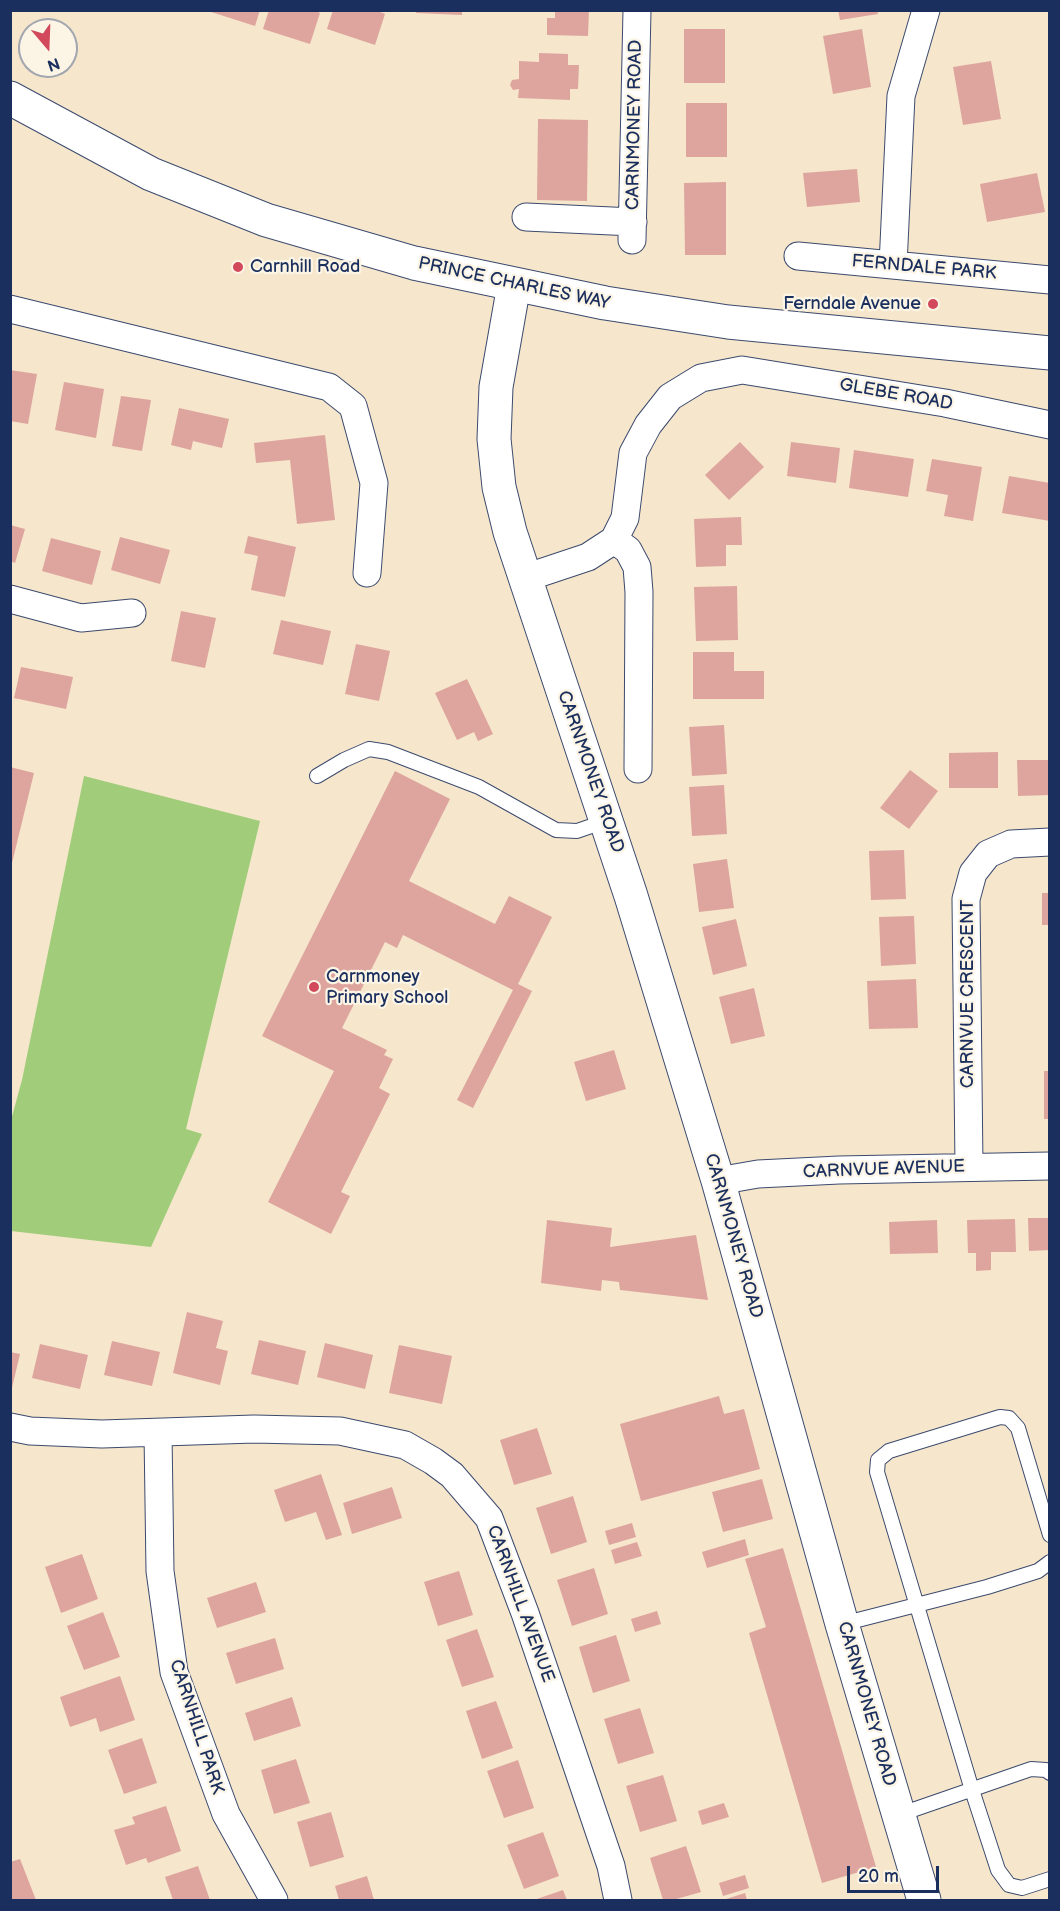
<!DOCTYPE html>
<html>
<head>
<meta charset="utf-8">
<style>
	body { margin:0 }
	#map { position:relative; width:1060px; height:1911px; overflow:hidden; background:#f5e6cc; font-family:"Balsamiq Sans",sans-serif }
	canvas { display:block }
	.frame { position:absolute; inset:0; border:12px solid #1b2f5e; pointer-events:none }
	.north { position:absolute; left:18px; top:18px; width:60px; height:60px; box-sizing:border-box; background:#fcf5e5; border:2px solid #a2a6af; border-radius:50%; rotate:161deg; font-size:16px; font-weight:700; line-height:24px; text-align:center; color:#1b2f5e }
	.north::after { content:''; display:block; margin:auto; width:21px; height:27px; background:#d1495b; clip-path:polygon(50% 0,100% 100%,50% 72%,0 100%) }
	.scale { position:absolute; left:847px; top:1866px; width:92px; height:27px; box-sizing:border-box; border:3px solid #1b2f5e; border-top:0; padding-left:8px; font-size:18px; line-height:21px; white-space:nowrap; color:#1b2f5e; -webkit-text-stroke:4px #fcf5e5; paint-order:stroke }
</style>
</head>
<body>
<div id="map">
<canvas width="1060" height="1911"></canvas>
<div class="frame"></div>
<div class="north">N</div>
<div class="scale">20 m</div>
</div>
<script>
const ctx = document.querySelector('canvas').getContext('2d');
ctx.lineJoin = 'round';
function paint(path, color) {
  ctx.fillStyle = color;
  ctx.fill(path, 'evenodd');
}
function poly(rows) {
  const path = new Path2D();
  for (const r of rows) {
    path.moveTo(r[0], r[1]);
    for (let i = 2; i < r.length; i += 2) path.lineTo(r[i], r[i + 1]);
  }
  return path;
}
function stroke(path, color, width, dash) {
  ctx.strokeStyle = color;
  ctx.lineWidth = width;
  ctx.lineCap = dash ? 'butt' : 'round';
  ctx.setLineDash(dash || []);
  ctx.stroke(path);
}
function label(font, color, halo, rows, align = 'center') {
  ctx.font = font + ' "Balsamiq Sans",sans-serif';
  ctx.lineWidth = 4.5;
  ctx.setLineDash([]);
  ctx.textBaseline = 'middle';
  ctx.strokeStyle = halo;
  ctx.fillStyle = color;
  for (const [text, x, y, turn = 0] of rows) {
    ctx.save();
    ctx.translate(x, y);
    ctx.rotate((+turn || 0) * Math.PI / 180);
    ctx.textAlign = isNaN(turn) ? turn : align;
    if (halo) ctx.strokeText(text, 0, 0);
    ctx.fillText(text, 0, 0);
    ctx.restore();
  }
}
paint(poly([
	[84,776,260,821,186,1129,202,1134,151,1247,11,1231,11,1120,22,1080]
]), '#a1cd7b');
paint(poly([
	[205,10,260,10,255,26],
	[269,10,313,10,320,13,310,44,263,29],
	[333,10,375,10,385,14,375,45,327,29],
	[416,10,462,10,462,15,416,13],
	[555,10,589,10,588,36,547,35,547,18,555,18],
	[838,10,877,10,878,14,840,20],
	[684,29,725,29,725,83,684,83],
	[862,29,871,87,833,94,823,36],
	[539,53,568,54,568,65,579,65,578,89,570,89,570,100,518,98,519,89,513,90,510,85,512,80,519,79,519,61,539,62],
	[991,61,1001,119,963,125,953,67],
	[686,103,727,103,727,157,686,157],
	[538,119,588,120,587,201,537,200],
	[857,169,860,202,807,207,803,173],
	[1037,173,1045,212,987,222,980,184],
	[726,182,726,255,685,255,684,183],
	[10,370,37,374,28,424,10,421],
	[64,382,104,389,96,438,55,430],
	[121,396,151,400,142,451,112,446],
	[179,408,229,419,222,448,193,441,191,450,171,445],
	[325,435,335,520,297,524,290,460,256,463,254,443],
	[740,442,764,467,729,500,705,475],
	[791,442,840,448,836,483,787,476],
	[854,450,914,459,908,497,849,488],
	[932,459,982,467,973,521,944,516,948,495,926,491],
	[1009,476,1050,483,1050,521,1002,513],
	[741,517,742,545,726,545,726,566,696,567,694,519],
	[10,525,25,529,15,563,10,561],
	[248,536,296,547,285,597,251,590,258,556,244,553],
	[120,537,170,550,160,584,111,570],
	[51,538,101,551,92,585,42,571],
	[737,586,738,640,696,641,694,587],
	[181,611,216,618,205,668,171,661],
	[281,620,331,631,323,665,273,654],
	[356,644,390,651,379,701,345,694],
	[693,652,734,652,734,671,764,671,764,699,693,699],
	[21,667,73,677,66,709,14,698],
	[467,679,493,734,478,741,474,732,457,740,435,693],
	[724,725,727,774,692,776,689,727],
	[998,752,998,788,949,788,949,753],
	[1017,760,1050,760,1050,795,1018,796],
	[10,767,34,773,12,863,10,862],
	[910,770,938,791,909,829,880,808],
	[395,771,450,799,409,881,495,924,509,896,552,917,518,984,532,991,473,1108,457,1100,513,990,403,935,397,948,385,942,342,1028,387,1050,384,1055,393,1059,379,1088,390,1094,341,1192,350,1196,331,1234,268,1202,334,1071,262,1036],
	[724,785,727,834,692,836,689,787],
	[904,850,906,899,871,900,869,851],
	[727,859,734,908,699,912,693,864],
	[1042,893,1050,893,1050,925,1042,925],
	[914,916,916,964,881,966,879,917],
	[736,919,747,966,713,975,702,927],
	[916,979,918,1028,869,1029,867,981],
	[754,988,765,1036,731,1044,719,997],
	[614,1050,626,1089,586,1101,574,1062],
	[1044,1071,1050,1071,1050,1119,1044,1119],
	[1028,1218,1050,1218,1050,1250,1029,1251],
	[1015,1219,1016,1252,991,1252,991,1270,976,1271,976,1253,968,1253,967,1220],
	[547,1220,612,1228,610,1247,696,1235,708,1300,620,1290,619,1282,602,1280,601,1291,541,1283],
	[937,1220,938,1253,890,1254,889,1222],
	[187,1312,223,1321,216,1348,228,1351,220,1385,173,1373],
	[259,1340,306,1351,298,1385,251,1374],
	[112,1341,160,1352,152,1386,104,1375],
	[325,1343,373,1355,365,1389,317,1377],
	[40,1344,88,1355,80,1389,32,1378],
	[399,1345,452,1356,442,1404,389,1393],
	[10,1352,20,1354,11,1392,10,1392],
	[719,1396,724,1414,744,1409,760,1469,641,1501,620,1424],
	[537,1428,552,1474,514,1485,500,1440],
	[321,1474,342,1535,326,1540,316,1512,285,1522,274,1490],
	[762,1479,773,1519,723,1532,712,1492],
	[392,1487,402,1518,352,1534,343,1503],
	[573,1496,587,1542,551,1554,536,1508],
	[632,1523,636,1537,609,1545,605,1531],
	[745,1539,749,1555,707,1568,702,1552],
	[637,1542,642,1556,615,1564,611,1550],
	[783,1548,876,1867,822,1883,749,1633,766,1627,745,1559],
	[82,1554,98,1599,61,1613,45,1567],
	[594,1568,608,1614,572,1626,557,1580],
	[459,1571,473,1615,438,1626,424,1582],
	[256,1582,266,1612,217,1628,207,1598],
	[657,1611,661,1624,635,1632,631,1619],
	[103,1612,120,1657,84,1670,67,1626],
	[477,1629,494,1677,462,1687,446,1640],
	[616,1635,630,1681,593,1693,579,1647],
	[275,1638,284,1669,236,1684,226,1653],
	[120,1676,135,1720,100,1732,96,1718,70,1727,60,1697],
	[292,1697,301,1726,254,1741,245,1713],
	[496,1701,513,1748,482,1759,466,1711],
	[640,1708,654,1753,618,1764,604,1719],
	[142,1738,157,1783,124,1794,108,1750],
	[296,1759,310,1803,274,1814,261,1770],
	[518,1760,534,1808,504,1818,487,1771],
	[663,1775,677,1821,640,1832,626,1786],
	[724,1803,729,1817,702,1825,698,1811],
	[166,1806,181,1851,148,1863,146,1858,126,1865,114,1830,135,1824,132,1817],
	[331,1812,344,1857,310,1867,297,1822],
	[543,1832,559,1876,524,1889,507,1845],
	[686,1846,701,1892,673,1900,663,1900,650,1858],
	[20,1859,36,1900,10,1900,10,1862],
	[198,1866,210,1900,173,1900,165,1877],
	[745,1875,749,1888,723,1896,719,1883],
	[367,1876,374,1900,339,1900,335,1886],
	[563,1890,567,1900,534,1900],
	[745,1893,747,1900,723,1900]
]), '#dea59f');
const service = poly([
	[317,776,344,760,369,749,388,752,479,787,556,830,577,831,606,821],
	[1050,1535,1018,1428,1009,1418,1000,1417,889,1451,878,1460,877,1472,972,1790,998,1870,1009,1885,1022,1888,1050,1879],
	[842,1624,987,1587,1038,1571,1050,1562],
	[898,1815,1031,1769,1046,1770,1050,1773]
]);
const minor = poly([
	[526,217,633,222],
	[632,240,637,10],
	[798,256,1050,280],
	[893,265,901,96,926,10],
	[10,309,329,387,353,406,374,483,367,573],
	[614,540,628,550,637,567,639,592,638,769],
	[525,578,588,557,614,540,625,518,633,453,648,425,670,397,701,378,742,370,945,403,1050,425],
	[10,599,81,618,132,613],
	[969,1167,966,899,973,873,988,854,1011,844,1050,842],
	[719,1184,735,1178,758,1174,839,1170,1050,1166],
	[10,1427,30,1431,102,1434,254,1429,340,1431,405,1445,433,1461,452,1475,489,1518,525,1613,611,1866,618,1900],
	[158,1433,160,1571,174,1672,226,1814,274,1900]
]);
const tertiary = poly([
	[10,98,151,174,266,220,414,263,605,303,728,322,1050,353],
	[514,285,496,387,494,439,499,487,510,532,631,896,719,1184,842,1624,924,1900]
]);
stroke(service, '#3c4a6e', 16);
stroke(minor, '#3c4a6e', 29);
stroke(tertiary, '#3c4a6e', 35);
stroke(service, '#fff', 14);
stroke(minor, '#fff', 27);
stroke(tertiary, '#fff', 33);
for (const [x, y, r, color] of [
	[238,267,6,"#d1495b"],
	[933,304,6,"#d1495b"],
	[314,987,6,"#d1495b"]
]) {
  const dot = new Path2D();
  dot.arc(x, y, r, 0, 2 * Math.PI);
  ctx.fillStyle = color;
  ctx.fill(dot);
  stroke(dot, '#fcf5e5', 2);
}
label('18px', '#1b2f5e', '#fcf5e5', [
	["CARNMONEY ROAD",635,125,-89],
	["FERNDALE PARK",924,268,5],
	["PRINCE CHARLES WAY",514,284,12],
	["GLEBE ROAD",896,395,10],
	["CARNMONEY ROAD",590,772,71],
	["CARNVUE CRESCENT",968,994,-90],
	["CARNVUE AVENUE",884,1170,-2],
	["CARNMONEY ROAD",733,1236,74],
	["CARNHILL AVENUE",520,1604,70],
	["CARNMONEY ROAD",866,1704,74],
	["CARNHILL PARK",196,1727,72]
]);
label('18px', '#1b2f5e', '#fcf5e5', [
	["Carnhill Road",250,267],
	["Ferndale Avenue",921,304,"right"],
	["Carnmoney",326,977],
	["Primary School",326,998]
], 'left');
</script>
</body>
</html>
